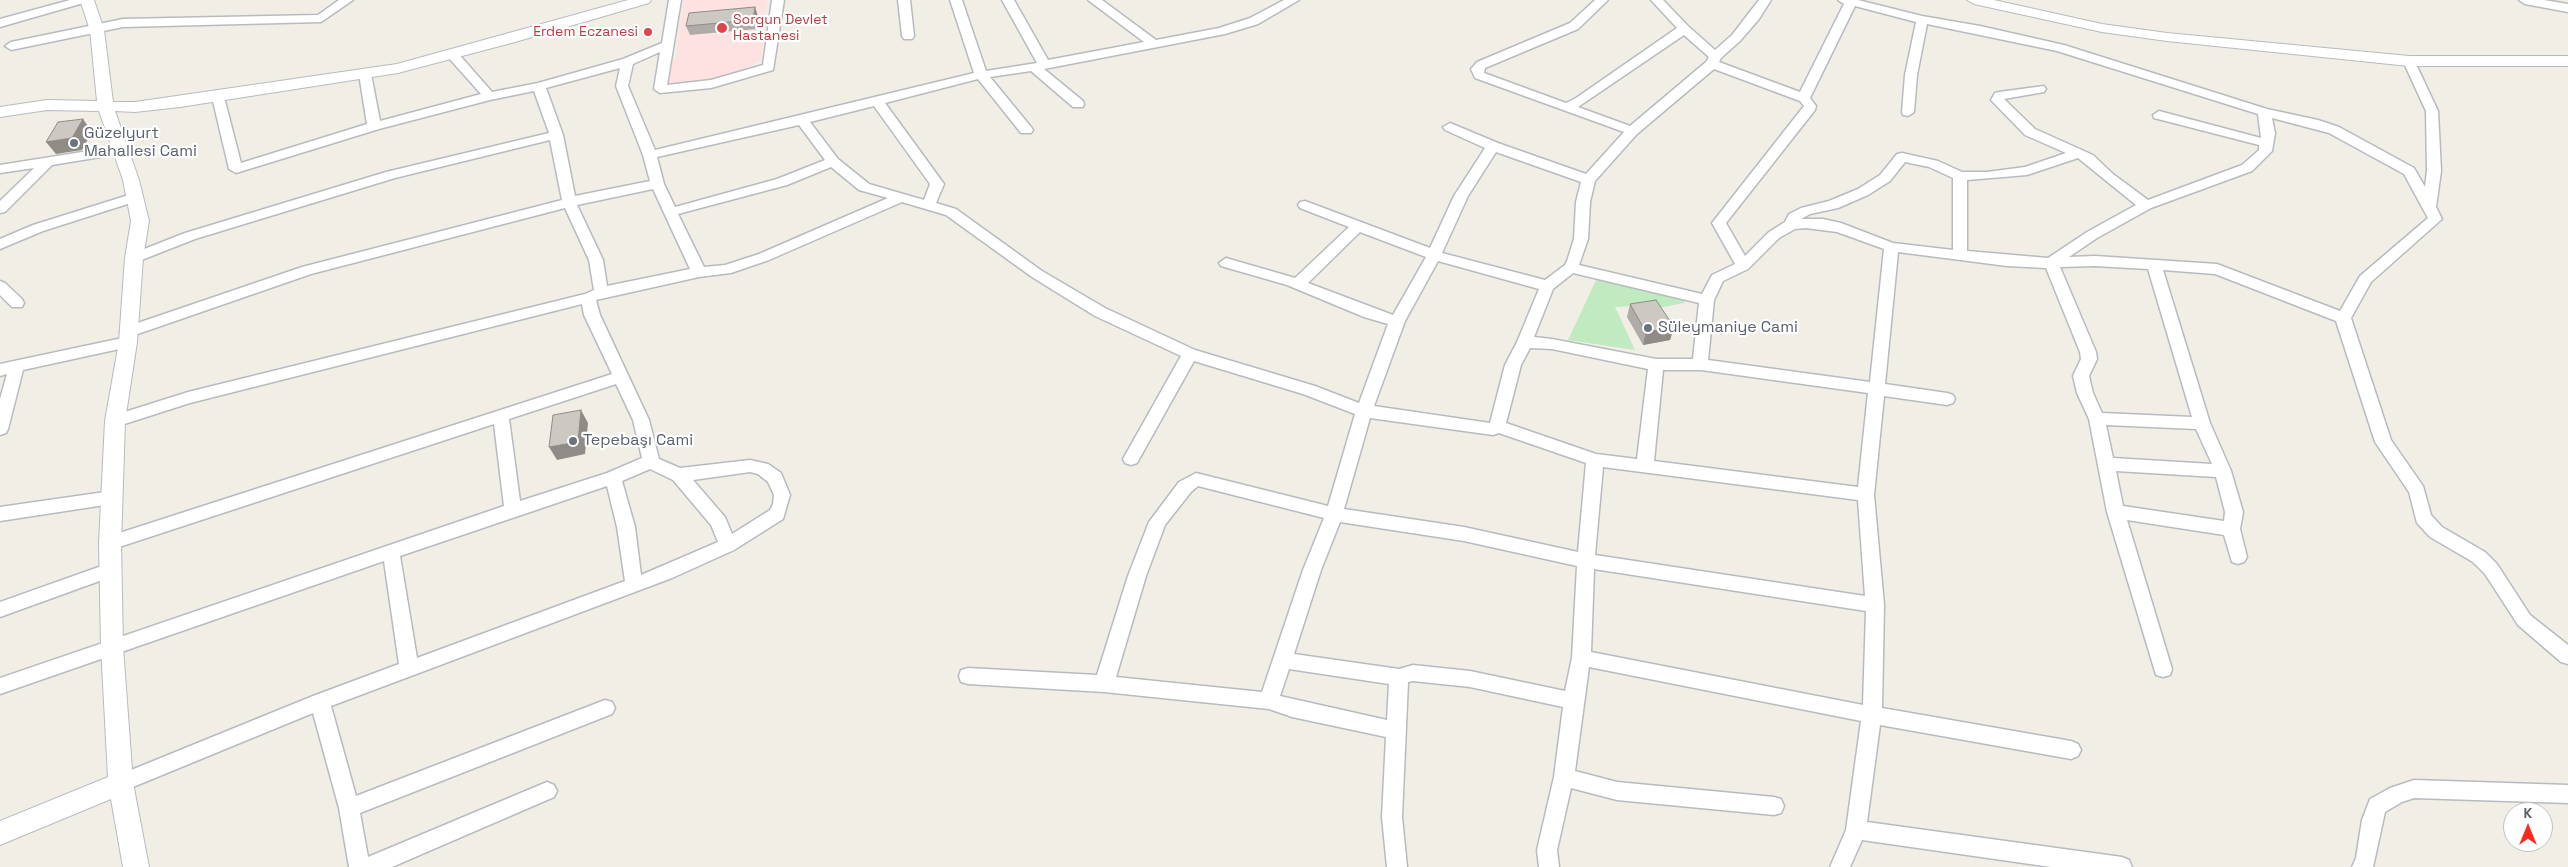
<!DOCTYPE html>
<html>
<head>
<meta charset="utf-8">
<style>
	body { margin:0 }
	#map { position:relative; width:2568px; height:867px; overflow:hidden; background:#f1eee5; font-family:"Space Grotesk",sans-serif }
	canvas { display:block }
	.north { position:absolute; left:2503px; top:802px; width:50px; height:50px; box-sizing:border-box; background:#fff; border:1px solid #bec0c2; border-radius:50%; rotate:0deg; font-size:14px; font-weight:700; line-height:20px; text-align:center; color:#5c6167 }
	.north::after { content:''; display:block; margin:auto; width:18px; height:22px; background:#fa2c21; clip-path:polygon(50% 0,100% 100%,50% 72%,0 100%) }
</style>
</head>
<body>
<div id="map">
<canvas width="2568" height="867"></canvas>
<div class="north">K</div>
</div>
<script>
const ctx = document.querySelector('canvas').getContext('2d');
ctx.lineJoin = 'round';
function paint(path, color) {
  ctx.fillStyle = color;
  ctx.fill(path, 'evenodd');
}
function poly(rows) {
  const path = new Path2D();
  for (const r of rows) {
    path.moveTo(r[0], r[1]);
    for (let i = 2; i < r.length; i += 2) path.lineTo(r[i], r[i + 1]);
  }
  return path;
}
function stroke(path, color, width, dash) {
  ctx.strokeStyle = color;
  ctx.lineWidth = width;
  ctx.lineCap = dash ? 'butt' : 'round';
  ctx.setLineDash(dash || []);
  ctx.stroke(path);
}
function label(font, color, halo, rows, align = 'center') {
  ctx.font = font + ' "Space Grotesk",sans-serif';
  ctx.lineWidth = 4.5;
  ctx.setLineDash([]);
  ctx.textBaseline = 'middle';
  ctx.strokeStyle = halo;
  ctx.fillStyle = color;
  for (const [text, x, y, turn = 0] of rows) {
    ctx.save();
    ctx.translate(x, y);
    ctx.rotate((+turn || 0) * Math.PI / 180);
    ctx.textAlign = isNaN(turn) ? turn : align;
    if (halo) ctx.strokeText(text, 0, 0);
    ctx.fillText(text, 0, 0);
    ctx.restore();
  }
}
paint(poly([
	[683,0,767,0,761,60,723,80,667,86,668,64,676,57]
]), '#fee2e1');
paint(poly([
	[1597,278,1685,300,1684,303,1658,308,1648,305,1615,307,1635,350,1568,340]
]), '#c0eabf');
const minor = poly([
	[70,0,89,0,87,2,0,27,0,19,70,0],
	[339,0,353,0,321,22,123,27,11,50,5,46,11,42,123,19,318,15,339,0],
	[669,0,681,0,667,85,711,80,763,65,772,0,784,0,773,70,711,88,660,93,654,89,660,52,633,64,628,86,655,150,974,73,950,0,962,0,986,71,1037,63,1002,0,1014,0,1048,60,1144,42,1088,0,1102,0,1156,40,1219,28,1250,18,1284,0,1299,0,1258,24,1225,34,1044,69,1083,101,1084,104,1083,107,1073,107,1031,71,990,77,1031,127,1033,130,1031,133,1021,133,978,79,885,103,944,184,936,203,956,209,1042,271,1105,308,1195,350,1315,386,1359,403,1388,324,1364,317,1287,285,1221,266,1219,263,1226,258,1295,278,1349,227,1300,208,1298,205,1300,202,1305,201,1430,248,1454,196,1485,148,1445,130,1443,127,1450,123,1498,143,1586,174,1624,132,1475,78,1471,69,1477,62,1570,23,1595,0,1608,0,1578,29,1485,68,1484,73,1566,103,1576,98,1677,28,1651,0,1663,0,1688,26,1715,50,1732,35,1759,0,1771,0,1759,19,1740,41,1721,58,1719,62,1800,92,1844,4,1838,0,1858,0,1922,16,1980,26,2064,45,2267,109,2318,120,2339,127,2414,168,2425,187,2427,171,2426,111,2403,61,2409,57,2413,58,2438,111,2441,171,2436,207,2442,219,2371,282,2351,318,2391,440,2423,486,2431,515,2442,527,2485,552,2497,564,2530,615,2568,645,2568,664,2561,662,2518,625,2485,574,2473,562,2430,537,2417,523,2409,492,2375,442,2336,321,2215,274,2163,270,2210,423,2231,471,2243,512,2240,529,2247,557,2244,562,2238,564,2232,562,2224,535,2127,520,2172,669,2170,675,2163,677,2156,675,2107,512,2089,419,2077,393,2073,376,2081,359,2080,352,2046,268,2007,266,1898,252,1885,384,1947,393,1953,395,1955,399,1953,403,1947,405,1884,396,1874,495,1884,605,1882,708,2071,741,2078,744,2081,750,2078,756,2071,759,1880,725,1867,822,2122,857,2129,860,2132,867,2051,867,1862,840,1850,867,1830,867,1846,830,1861,721,1589,667,1575,771,1617,782,1774,797,1781,799,1784,806,1781,813,1774,815,1617,800,1571,788,1557,850,1559,867,1539,867,1537,850,1554,777,1563,707,1470,687,1413,681,1408,682,1402,817,1407,867,1387,867,1382,817,1386,737,1292,717,1269,709,1104,692,968,684,961,682,959,676,961,670,968,668,1097,675,1128,576,1149,522,1179,482,1196,473,1328,506,1355,414,1303,394,1194,361,1137,463,1131,465,1125,463,1123,459,1181,356,1095,316,1032,277,946,215,902,202,769,260,731,273,699,277,596,300,600,315,649,420,659,459,680,468,750,460,768,464,781,473,790,495,783,519,734,550,672,578,331,706,356,796,605,700,612,702,615,708,612,714,360,813,368,857,547,782,554,785,557,791,554,797,392,867,349,867,339,808,313,713,128,789,121,792,114,789,111,783,114,777,313,696,399,664,384,561,0,694,0,678,504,506,494,424,110,550,104,548,101,543,104,538,612,374,584,315,582,304,190,403,115,427,109,425,107,421,109,417,188,392,585,294,594,290,589,260,565,208,311,274,129,337,136,342,133,346,23,370,8,429,6,433,0,435,0,399,7,374,0,376,0,364,127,337,120,332,123,328,302,267,562,200,550,140,395,178,195,239,139,261,129,261,127,258,129,255,185,233,386,172,549,133,534,91,490,100,379,129,236,173,229,169,212,97,214,94,222,94,224,97,241,163,367,124,359,74,361,71,369,71,371,74,380,121,481,94,448,57,448,51,456,51,492,92,538,83,623,59,662,43,669,0],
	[1855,6,1916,22,1905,75,1902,112,1903,115,1908,116,1914,112,1917,75,1927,24,2057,51,2258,114,2261,138,2159,111,2153,115,2154,118,2259,145,2259,150,2242,165,2148,200,2113,174,2093,155,2035,129,2004,99,2044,92,2046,89,2044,86,1999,92,1995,93,1991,100,2025,135,2066,153,2025,167,1987,172,1962,172,1938,161,1902,153,1897,154,1880,175,1858,189,1829,201,1801,208,1789,214,1785,222,1769,232,1745,256,1726,223,1815,110,1816,106,1810,98,1855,6],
	[1684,35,1709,57,1706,62,1630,126,1578,107,1684,35],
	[620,68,616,86,643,155,650,181,575,196,563,135,546,88,620,68],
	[1714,69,1800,101,1804,106,1712,223,1735,264,1712,275,1702,294,1579,265,1588,239,1590,202,1595,181,1637,134,1714,69],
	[874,106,930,184,924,200,869,184,838,159,810,122,874,106],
	[2272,118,2329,133,2404,174,2428,218,2360,276,2340,311,2217,264,2095,256,2069,257,2097,238,2151,208,2252,171,2272,151,2275,133,2272,118],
	[799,125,825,160,777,179,675,207,664,184,657,157,799,125],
	[1496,152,1581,182,1576,202,1574,239,1567,261,1565,265,1545,280,1442,253,1468,196,1496,152],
	[2078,158,2136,205,2087,232,2048,258,1967,251,1967,180,2027,175,2078,158],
	[1905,162,1929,167,1953,178,1953,250,1893,243,1841,223,1823,219,1801,219,1810,214,1838,208,1868,195,1890,181,1905,162],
	[831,167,859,190,888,198,759,254,725,265,704,267,678,214,787,185,831,167],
	[653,189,690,269,607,286,603,260,577,205,653,189],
	[1806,228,1837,232,1884,249,1870,382,1708,360,1714,300,1723,281,1748,269,1779,238,1795,229,1806,228],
	[1360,232,1426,257,1393,315,1308,283,1360,232],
	[1438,261,1539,289,1517,342,1505,365,1490,423,1374,406,1405,321,1438,261],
	[2095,266,2148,269,2192,417,2102,413,2093,393,2089,376,2097,359,2096,352,2060,267,2095,266],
	[1573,273,1699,303,1693,359,1656,359,1552,339,1534,337,1553,289,1573,273],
	[1530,348,1552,349,1648,369,1637,459,1596,454,1506,423,1521,365,1530,348],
	[1663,370,1701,370,1868,393,1858,487,1654,461,1663,370],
	[616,384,633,420,642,458,607,473,520,501,509,419,616,384],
	[1370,418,1493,435,1499,433,1586,463,1578,552,1464,527,1344,509,1370,418],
	[2106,425,2196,429,2212,464,2113,458,2106,425],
	[1603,467,1858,500,1865,596,1595,555,1603,467],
	[650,469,673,480,711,525,718,542,641,575,635,527,622,481,650,469],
	[2116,471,2216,477,2225,512,2224,521,2123,506,2116,471],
	[750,472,758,474,768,482,774,495,773,504,770,510,732,534,725,517,693,480,750,472],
	[607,486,617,527,625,581,417,658,400,556,607,486],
	[1198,486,1324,518,1303,570,1262,692,1116,677,1146,576,1165,525,1191,492,1198,486],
	[1340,522,1464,541,1577,566,1572,658,1565,691,1470,671,1413,665,1399,669,1294,654,1321,570,1340,522],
	[1594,569,1866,611,1863,705,1591,652,1594,569],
	[1289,669,1389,684,1387,720,1280,696,1289,669],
	[898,0,910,0,914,36,912,39,904,39,902,36,898,0],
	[2519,0,2544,0,2568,4,2568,12,2525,4,2519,0],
	[120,146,127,150,125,153,52,165,5,212,0,213,0,201,34,168,0,173,0,165,120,146],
	[135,193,140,194,142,197,140,200,43,231,0,249,0,239,33,225,135,193],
	[0,281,5,283,22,299,24,303,22,307,12,307,0,295,0,281],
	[112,491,118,493,120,498,118,503,0,521,0,507,112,491],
	[110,563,116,565,119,570,116,575,0,617,0,602,110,563],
	[2414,780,2568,785,2568,803,2414,798,2402,802,2385,812,2373,867,2352,867,2356,858,2362,820,2370,799,2390,788,2414,780]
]);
const tertiary = poly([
	[80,0,94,0,104,30,113,102,135,102,397,64,628,0,651,0,649,3,515,42,398,73,180,107,135,112,115,111,139,180,149,221,143,258,137,342,125,421,121,543,123,647,133,783,149,867,123,867,111,799,0,845,0,821,108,777,101,647,99,543,105,421,119,342,125,258,131,221,123,180,99,111,47,110,0,117,0,107,47,100,97,101,90,30,80,0],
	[1967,0,1994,0,2102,24,2167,33,2409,56,2568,56,2568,66,2409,66,2167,41,2102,32,1974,4,1967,0]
]);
stroke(minor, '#b7bbc0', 3);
stroke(tertiary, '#b7bbc0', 2);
paint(minor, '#fff');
paint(tertiary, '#fff');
paint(poly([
	[755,7,758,17,756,29,690,35,686,26],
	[1630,304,1674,327,1670,340,1643,345,1627,317]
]), '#afaca7');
paint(poly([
	[755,7,758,17,756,29,753,20],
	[83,119,92,132,82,150,56,154,46,142],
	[1674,327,1670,340,1643,345,1646,332],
	[581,410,588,423,585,454,557,460,549,447]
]), '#8f8c88');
const building = poly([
	[755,7,753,20,686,26,689,13,755,7],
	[83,119,72,138,46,142,58,122,83,119],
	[1656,300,1674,327,1646,332,1630,304,1656,300],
	[581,410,578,442,549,447,553,415,581,410]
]);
paint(building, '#ccc8c2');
stroke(building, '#8f8c88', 1);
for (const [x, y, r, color] of [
	[722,28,6,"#e0444e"],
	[648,32,5,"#e0444e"],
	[74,143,5,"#6b7280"],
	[1648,328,5,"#6b7280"],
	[573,441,5,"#6b7280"]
]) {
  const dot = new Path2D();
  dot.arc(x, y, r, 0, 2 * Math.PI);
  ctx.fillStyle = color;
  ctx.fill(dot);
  stroke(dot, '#fff', 2);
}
label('14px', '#be3a42', '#fff', [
	["Sorgun Devlet",733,20],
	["Hastanesi",733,36],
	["Erdem Eczanesi",638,32,"right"]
], 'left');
label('16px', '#5b616d', '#fff', [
	["Güzelyurt",84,134],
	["Mahallesi Cami",84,152],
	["Süleymaniye Cami",1658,328],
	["Tepebaşı Cami",583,441]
], 'left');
</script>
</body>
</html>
